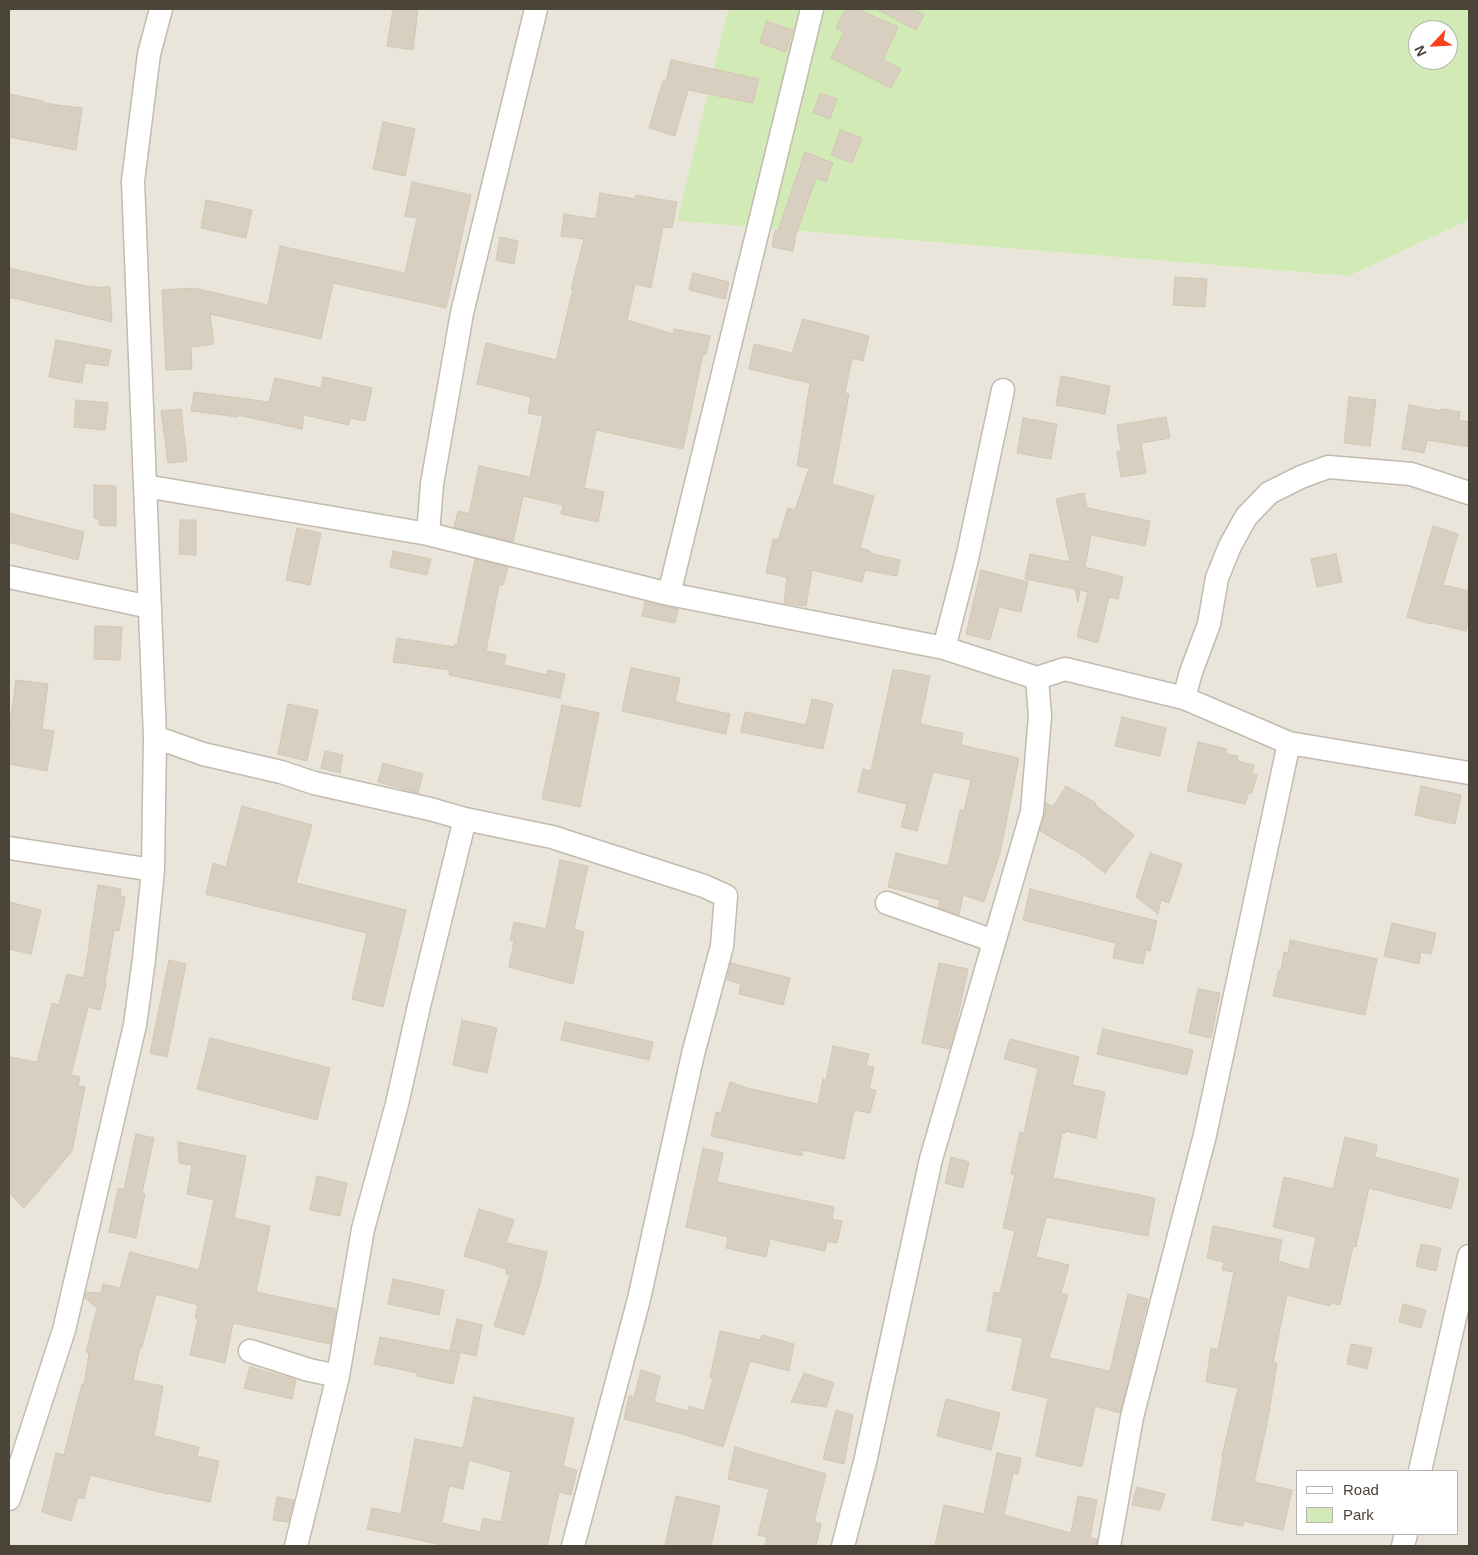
<!DOCTYPE html>
<html>
<head>
<meta charset="utf-8">
<style>
	body { margin:0 }
	#map { position:relative; width:1478px; height:1555px; overflow:hidden; background:#f6f3ec; font-family:Arial,sans-serif }
	canvas { display:block }
	.frame { position:absolute; inset:0; border:10px solid #4b4439; pointer-events:none }
	.legend { position:absolute; left:1296px; top:1470px; width:162px; height:65px; box-sizing:border-box; background:#fff; border:1px solid #b7b4b0; margin:0; padding:6px 9px; list-style:none; font-size:15px; color:#4b4439 }
	.legend li { display:flex; align-items:center; gap:10px; height:25px }
	.legend b { width:25px; border:1px solid #b7b4b0 }
	.north { position:absolute; left:1408px; top:20px; width:50px; height:50px; box-sizing:border-box; background:#fff; border:1px solid #b7b4b0; border-radius:50%; rotate:245deg; font-size:14px; font-weight:700; line-height:20px; text-align:center; color:#4b4439 }
	.north::after { content:''; display:block; margin:auto; width:18px; height:22px; background:#fc3f1d; clip-path:polygon(50% 0,100% 100%,50% 72%,0 100%) }
</style>
</head>
<body>
<div id="map">
<canvas width="1478" height="1555"></canvas>
<div class="frame"></div>
<ul class="legend">
<li><b style="height:6px;background:#fff"></b>Road</li>
<li><b style="height:14px;background:#d2eab5"></b>Park</li>
</ul>
<div class="north">N</div>
</div>
<script>
const ctx = document.querySelector('canvas').getContext('2d');
ctx.lineJoin = 'round';
function paint(path, color) {
  ctx.fillStyle = color;
  ctx.fill(path, 'evenodd');
}
function poly(rows) {
  const path = new Path2D();
  for (const r of rows) {
    path.moveTo(r[0], r[1]);
    for (let i = 2; i < r.length; i += 2) path.lineTo(r[i], r[i + 1]);
  }
  return path;
}
function stroke(path, color, width, dash) {
  ctx.strokeStyle = color;
  ctx.lineWidth = width;
  ctx.lineCap = dash ? 'butt' : 'round';
  ctx.setLineDash(dash || []);
  ctx.stroke(path);
}
paint(poly([
	[9,9,728,9,677,221,1349,276,1469,220,1469,1546,9,1546],
	[1297,1471,1457,1471,1457,1534,1297,1534]
]), '#eae5da');
paint(poly([
	[728,9,1469,9,1469,220,1349,276,677,221],
	[1418,30,1448,30,1448,60,1418,60]
]), '#d2eab5');
const building = poly([
	[393,9,418,9,413,50,387,46,393,9],
	[845,9,857,9,898,27,883,60,901,69,891,88,831,58,844,32,836,28,845,9],
	[876,9,913,9,924,15,916,30,876,9],
	[766,21,793,30,786,52,760,43,766,21],
	[671,60,759,79,753,103,688,90,675,136,649,128,663,81,666,82,671,60],
	[820,93,837,99,830,119,813,113,820,93],
	[9,94,43,101,43,103,82,108,76,150,9,137,9,94],
	[383,122,415,129,405,176,373,169,383,122],
	[840,130,862,138,852,163,831,155,840,130],
	[805,152,833,163,826,182,816,178,796,234,793,251,772,247,775,230,778,231,805,152],
	[412,182,471,195,446,308,333,283,321,339,210,314,214,344,191,347,192,369,166,370,162,290,194,288,268,305,280,246,405,273,417,218,405,216,412,182],
	[600,193,635,199,636,195,677,202,672,228,663,227,651,288,635,284,627,320,673,334,674,329,710,336,706,355,703,354,683,449,596,430,584,488,604,492,598,522,561,514,563,505,523,496,513,542,454,527,458,511,469,514,479,466,530,477,543,416,528,413,531,397,477,384,486,343,556,360,573,289,571,289,584,239,561,236,564,214,596,219,600,193],
	[206,200,252,210,246,238,201,228,206,200],
	[500,237,518,241,514,264,496,260,500,237],
	[9,268,90,287,110,287,112,322,9,297,9,268],
	[693,273,729,282,725,299,689,290,693,273],
	[1175,277,1207,279,1205,307,1173,305,1175,277],
	[803,319,869,336,863,361,852,358,845,393,849,394,832,484,874,496,860,548,870,551,869,553,900,560,897,576,865,570,862,582,812,570,806,606,784,603,787,577,766,573,773,539,778,540,788,508,795,510,809,468,797,466,810,383,749,369,754,344,792,353,803,319],
	[56,340,111,350,108,366,85,363,82,383,49,377,56,340],
	[1061,376,1110,386,1105,414,1056,405,1061,376],
	[323,377,372,388,365,421,350,418,349,425,304,415,302,429,238,415,238,417,191,411,194,392,269,402,275,378,321,388,323,377],
	[1349,397,1376,400,1370,446,1344,443,1349,397],
	[76,400,108,403,105,430,74,427,76,400],
	[1409,405,1441,411,1441,409,1460,412,1459,420,1469,422,1469,447,1427,440,1424,453,1402,449,1409,405],
	[181,409,187,461,168,463,161,411,181,409],
	[1166,417,1170,438,1141,443,1146,473,1121,477,1117,452,1121,451,1117,425,1166,417],
	[1023,418,1057,424,1051,459,1017,453,1023,418],
	[94,485,116,486,116,526,99,525,99,519,94,518,94,485],
	[1084,493,1087,508,1150,521,1145,546,1091,535,1085,567,1123,577,1118,599,1109,597,1098,643,1077,637,1088,592,1080,590,1078,602,1075,589,1025,579,1030,554,1070,562,1056,499,1084,493],
	[9,513,84,532,78,560,9,542,9,513],
	[180,520,196,520,196,555,179,554,180,520],
	[1433,526,1458,534,1443,585,1469,591,1469,615,1466,631,1432,623,1431,624,1407,617,1433,526],
	[297,528,321,533,310,585,286,580,297,528],
	[393,551,431,559,427,575,390,567,393,551],
	[1336,554,1342,582,1317,587,1311,559,1336,554],
	[475,559,508,567,503,585,499,585,486,651,506,655,504,665,547,675,548,670,565,674,560,698,449,675,450,670,393,662,397,638,455,647,455,644,457,645,475,559],
	[981,570,1028,582,1021,612,999,607,990,640,966,634,981,570],
	[645,602,678,609,675,623,642,616,645,602],
	[95,626,122,627,120,660,94,659,95,626],
	[631,668,680,678,675,702,730,714,726,734,622,711,631,668],
	[893,670,900,670,930,676,920,724,963,733,961,745,1019,758,1000,853,984,902,963,895,959,915,938,907,940,900,888,887,896,853,948,866,960,810,964,811,971,780,933,772,917,831,901,827,907,804,858,792,863,769,871,771,893,670],
	[16,680,48,684,42,729,54,731,47,771,9,764,9,730,16,680],
	[812,699,833,704,823,749,741,732,745,712,806,725,812,699],
	[288,704,318,710,307,761,278,754,288,704],
	[562,705,599,713,580,807,542,799,562,705],
	[1122,717,1166,728,1160,756,1115,746,1122,717],
	[1198,742,1227,749,1226,754,1238,756,1237,761,1254,765,1252,774,1257,775,1252,793,1249,792,1245,804,1187,791,1198,742],
	[325,751,343,755,340,773,321,768,325,751],
	[383,763,423,774,418,793,378,782,383,763],
	[1066,786,1096,803,1095,805,1134,835,1105,873,1082,855,1040,831,1045,815,1046,803,1053,807,1066,786],
	[1421,786,1461,795,1455,824,1415,815,1421,786],
	[242,806,312,825,296,883,406,910,383,1007,352,999,367,933,206,894,213,863,226,867,242,806],
	[1150,853,1182,864,1169,903,1161,900,1158,914,1136,897,1150,853],
	[560,860,588,866,574,929,584,932,573,984,509,967,514,941,510,940,514,922,546,929,560,860],
	[98,885,121,889,120,896,125,897,119,931,114,930,105,983,106,984,100,1010,88,1007,71,1075,80,1077,78,1086,85,1087,72,1151,24,1208,9,1193,9,1057,37,1062,52,1003,59,1005,67,974,84,978,98,885],
	[1030,889,1157,921,1150,951,1146,950,1143,964,1113,958,1116,943,1023,920,1030,889],
	[9,902,41,910,31,954,9,949,9,902],
	[1392,923,1436,933,1431,954,1421,952,1419,964,1384,956,1392,923],
	[1290,940,1377,959,1365,1015,1273,996,1279,970,1281,971,1284,952,1288,953,1290,940],
	[169,960,186,964,167,1057,150,1053,169,960],
	[731,963,790,978,783,1005,739,994,741,984,727,980,731,963],
	[939,963,968,969,956,1025,949,1049,922,1043,939,963],
	[1198,989,1220,993,1211,1038,1189,1033,1198,989],
	[462,1020,497,1028,487,1073,453,1065,462,1020],
	[565,1022,653,1042,649,1060,561,1040,565,1022],
	[1103,1029,1193,1050,1187,1075,1097,1054,1103,1029],
	[210,1038,330,1068,317,1120,197,1089,210,1038],
	[1010,1039,1079,1057,1072,1085,1105,1092,1096,1138,1065,1131,1065,1134,1062,1133,1053,1178,1155,1198,1148,1236,1046,1217,1036,1257,1069,1265,1061,1293,1068,1295,1049,1358,1110,1371,1128,1294,1148,1299,1120,1413,1095,1406,1082,1467,1036,1456,1048,1398,1012,1390,1023,1338,987,1331,994,1292,1000,1293,1015,1231,1003,1228,1015,1175,1011,1174,1020,1132,1024,1133,1038,1068,1004,1059,1010,1039],
	[833,1046,869,1054,866,1066,874,1067,869,1089,876,1090,870,1113,854,1110,844,1159,803,1150,802,1156,711,1136,716,1112,721,1113,730,1082,747,1088,818,1104,823,1079,826,1080,833,1046],
	[136,1134,154,1138,142,1193,145,1194,136,1238,109,1232,118,1188,124,1189,136,1134],
	[1345,1137,1377,1145,1375,1157,1459,1179,1451,1209,1369,1188,1356,1247,1353,1246,1340,1305,1331,1303,1330,1306,1287,1295,1273,1362,1277,1363,1267,1424,1254,1482,1292,1490,1283,1530,1243,1521,1243,1526,1212,1520,1223,1456,1222,1456,1238,1388,1206,1382,1211,1348,1218,1349,1234,1272,1222,1270,1224,1262,1207,1258,1213,1226,1282,1240,1278,1261,1309,1270,1316,1237,1273,1227,1284,1177,1333,1189,1345,1137],
	[178,1142,246,1156,234,1218,270,1226,256,1292,336,1309,330,1344,233,1323,225,1363,190,1355,198,1319,195,1318,198,1305,156,1294,142,1347,140,1347,133,1380,163,1386,154,1436,199,1447,197,1456,219,1461,210,1502,168,1493,168,1494,90,1475,84,1499,78,1497,71,1521,42,1512,56,1453,64,1455,82,1384,84,1385,89,1353,86,1352,97,1308,85,1298,86,1292,101,1293,103,1284,120,1288,130,1252,199,1270,214,1200,187,1194,192,1165,179,1163,178,1142],
	[703,1148,723,1153,717,1182,834,1207,832,1219,842,1221,837,1243,827,1241,825,1251,770,1239,766,1257,726,1248,728,1237,686,1227,703,1148],
	[951,1157,969,1162,963,1188,945,1183,951,1157],
	[317,1176,347,1183,340,1216,310,1210,317,1176],
	[479,1209,514,1220,506,1243,547,1252,540,1284,524,1335,494,1326,510,1275,506,1274,507,1269,464,1256,479,1209],
	[1421,1244,1441,1248,1436,1271,1416,1266,1421,1244],
	[393,1279,444,1290,439,1315,388,1304,393,1279],
	[1403,1304,1426,1310,1421,1328,1399,1322,1403,1304],
	[457,1319,482,1325,476,1356,450,1350,457,1319],
	[720,1331,760,1340,762,1335,794,1344,789,1371,750,1361,723,1447,682,1434,624,1419,629,1396,634,1397,641,1370,660,1376,654,1402,688,1411,689,1406,704,1411,713,1378,710,1377,720,1331],
	[380,1337,460,1353,453,1384,417,1376,418,1373,374,1364,380,1337],
	[1351,1344,1372,1348,1367,1369,1347,1364,1351,1344],
	[250,1367,296,1380,292,1399,244,1388,250,1367],
	[804,1373,834,1383,826,1407,791,1402,804,1373],
	[474,1397,574,1418,563,1466,577,1470,571,1495,559,1492,547,1546,447,1546,367,1529,372,1508,401,1514,415,1439,463,1448,474,1397],
	[469,1460,511,1472,501,1522,483,1518,480,1532,442,1523,449,1486,463,1489,469,1460],
	[946,1399,1000,1413,991,1450,937,1436,946,1399],
	[836,1410,853,1415,844,1464,823,1459,836,1410],
	[735,1447,826,1474,814,1522,821,1524,816,1546,765,1546,767,1537,758,1535,769,1489,728,1479,735,1447],
	[997,1453,1021,1458,1018,1474,1013,1473,1004,1515,1071,1533,1078,1496,1097,1500,1090,1538,1097,1539,1096,1546,935,1546,944,1505,984,1514,997,1453],
	[1137,1487,1165,1494,1160,1510,1132,1505,1137,1487],
	[676,1496,720,1506,711,1546,665,1546,676,1496],
	[277,1497,294,1500,288,1522,273,1520,277,1497]
]);
paint(building, '#d8cfc1');
stroke(building, '#d3c7b4', 1);
const minor = poly([
	[145,486,428,534,669,594,944,648,1037,678,1065,669,1184,698,1289,743,1469,773],
	[428,534,432,484,462,313,536,9],
	[9,577,150,607],
	[669,594,812,9],
	[944,648,967,559,1003,390],
	[1184,698,1191,672,1209,624,1217,578,1230,546,1246,517,1269,493,1301,477,1328,467,1411,474,1469,493],
	[155,737,203,754,281,772,314,783,430,809,465,819,552,837,704,886,726,896,722,946,693,1054,639,1299,573,1546],
	[9,848,153,870],
	[887,903,994,941],
	[250,1351,309,1370,338,1376,296,1546],
	[338,1376,363,1229,397,1104,419,1006,465,819],
	[1420,1471,1469,1256],
	[9,1499,64,1330,135,1025,144,959,153,870,155,737,133,181,149,54,161,9],
	[843,1546,865,1462,931,1159,1032,812,1040,716,1037,678],
	[1109,1546,1132,1417,1205,1135,1289,743],
	[1403,1546,1406,1534]
]);
stroke(minor, '#c2bbae', 25);
stroke(minor, '#fff', 22);
</script>
</body>
</html>
